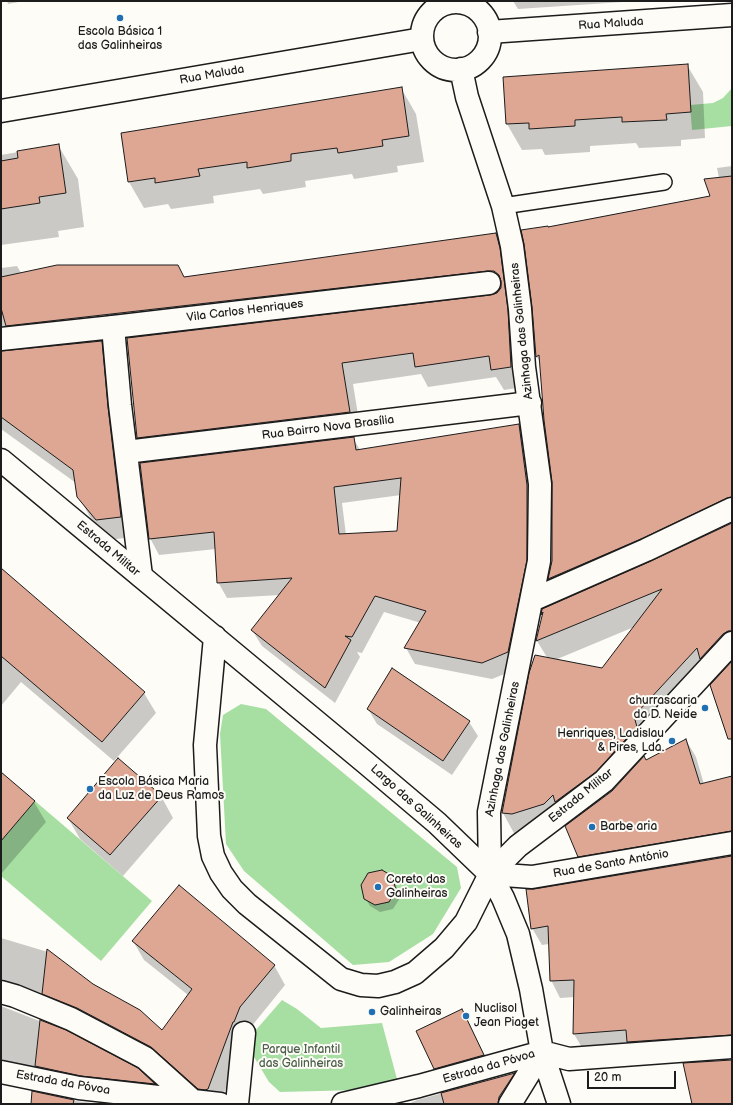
<!DOCTYPE html>
<html>
<head>
<meta charset="utf-8">
<style>
	body { margin:0 }
	#map { position:relative; width:733px; height:1105px; overflow:hidden; background:#fdfcf7; font-family:"Balsamiq Sans",sans-serif }
	canvas { display:block }
	.frame { position:absolute; inset:0; border:2px solid #1c1c1c; pointer-events:none }
	.scale { position:absolute; left:587px; top:1071px; width:89px; height:18px; box-sizing:border-box; border:2px solid #1c1c1c; border-top:0; padding-left:5px; font-size:12px; line-height:14px; white-space:nowrap; color:#1c1c1c; -webkit-text-stroke:3px #fdfcf7; paint-order:stroke }
</style>
</head>
<body>
<div id="map">
<canvas width="733" height="1105"></canvas>
<div class="frame"></div>
<div class="scale">20 m</div>
</div>
<script>
const ctx = document.querySelector('canvas').getContext('2d');
ctx.lineJoin = 'round';
function paint(path, color) {
  ctx.fillStyle = color;
  ctx.fill(path, 'evenodd');
}
function poly(rows) {
  const path = new Path2D();
  for (const r of rows) {
    if (r.length === 3) {
      path.moveTo(r[0] + r[2], r[1]);
      path.arc(r[0], r[1], r[2], 0, 2 * Math.PI);
      continue;
    }
    path.moveTo(r[0], r[1]);
    for (let i = 2; i < r.length; i += 2) path.lineTo(r[i], r[i + 1]);
  }
  return path;
}
function stroke(path, color, width, dash) {
  ctx.strokeStyle = color;
  ctx.lineWidth = width;
  ctx.lineCap = dash ? 'butt' : 'round';
  ctx.setLineDash(dash || []);
  ctx.stroke(path);
}
function label(font, color, halo, rows, align = 'center') {
  ctx.font = font + ' "Balsamiq Sans",sans-serif';
  ctx.lineWidth = 4;
  ctx.setLineDash([]);
  ctx.textBaseline = 'middle';
  ctx.strokeStyle = halo;
  ctx.fillStyle = color;
  for (const [text, x, y, turn = 0] of rows) {
    ctx.save();
    ctx.translate(x, y);
    ctx.rotate((+turn || 0) * Math.PI / 180);
    ctx.textAlign = isNaN(turn) ? turn : align;
    if (halo) ctx.strokeText(text, 0, 0);
    ctx.fillText(text, 0, 0);
    ctx.restore();
  }
}
paint(poly([
	[732,88,732,126,692,130,690,105,713,103,723,98],
	[241,704,266,709,457,867,461,888,433,934,389,962,353,965,244,871,226,844,220,734,223,715],
	[35,801,152,901,101,961,1,876,1,841],
	[282,1000,297,1009,321,1028,382,1023,397,1079,360,1090,280,1092,269,1082,254,1057,255,1031]
]), '#a7dfa3');
paint(poly([
	[7,1,24,1,8,4],
	[513,1,638,1,518,9],
	[687,65,703,92,705,138,681,140,681,146,639,148,636,143,590,146,590,152,545,155,542,149,522,150,507,124],
	[401,88,416,114,424,162,397,166,398,172,354,179,352,174,305,181,306,187,263,194,260,189,213,196,214,203,171,209,168,204,144,208,129,182],
	[58,145,78,179,84,227,58,231,59,237,1,245,1,155],
	[732,166,732,660,714,679,709,671,646,738,649,749,610,791,612,792,646,761,686,740,696,757,704,784,732,777,732,849,588,873,579,856,569,824,565,817,515,835,503,813,548,659,537,641,543,617,542,615,543,610,562,602,549,579,552,561,553,482,541,364,537,357,533,307,547,227,711,196,719,178,717,168],
	[634,627,602,669,555,660],
	[496,234,508,255,523,387,504,390,496,377,428,387,421,374,353,384,361,433,149,458,138,438,491,296,497,294,499,291,12,347,5,350,3,352,101,342,113,362,132,537,109,540,90,517,78,496,76,483,1,429,1,268,17,266,21,273,185,278],
	[519,426,528,442,536,502,517,669,492,679,415,664,406,648,421,623,384,612,362,653,357,652,360,657,335,703,262,646,252,630,280,595,227,598,218,582,216,549,159,555,150,538,353,438,360,450],
	[401,495,398,532,346,535,342,503],
	[1,570,144,693,156,713,114,761,21,682,1,706],
	[368,709,469,722,478,736,452,775,377,724],
	[1,774,34,802,46,822,1,874],
	[161,796,173,818,123,876,80,839,68,818],
	[732,857,732,1052,584,1051,574,1034,575,997,560,998,551,980,549,944,542,945,532,928,534,890],
	[392,877,396,885,400,898,393,909,380,912,370,906,365,898],
	[1,938,48,952,93,985,162,1032,188,995,144,960,133,941,274,965,285,985,251,1027,244,1040,220,1104,206,1104,163,1066,3,1003,1,1006,65,1031,137,1069,155,1085,165,1103,1,1082],
	[462,1010,470,1025,492,1070,444,1083,435,1068],
	[514,1074,522,1087,512,1104,408,1104,417,1100],
	[33,1092,76,1101,100,1104,32,1104]
]), '#0003');
const building = poly([
	[688,64,691,112,666,114,667,120,622,122,622,117,575,120,575,126,529,129,529,123,506,124,503,77,688,64],
	[402,87,409,136,382,140,383,146,338,153,337,148,291,154,291,161,247,168,247,162,198,169,200,176,155,183,155,178,128,182,121,133,402,87],
	[59,144,66,193,39,197,40,203,1,209,1,161,18,158,17,151,59,144],
	[732,176,732,497,727,498,641,539,548,579,552,561,552,482,544,420,539,355,536,357,532,307,524,244,521,230,548,226,548,227,710,196,704,179,732,176],
	[496,233,500,248,508,310,511,367,491,370,489,356,415,367,413,353,342,363,350,412,137,438,127,338,490,295,497,293,501,288,501,281,499,275,494,271,488,271,6,326,1,308,1,277,57,265,178,265,184,277,496,233],
	[102,341,108,407,121,517,96,520,77,497,73,470,1,417,1,351,102,341],
	[519,424,527,485,527,560,508,652,482,663,404,648,426,611,375,596,352,637,345,636,351,640,325,688,251,630,292,578,217,583,214,532,149,539,140,463,354,437,356,450,519,424],
	[401,478,397,531,339,534,334,487,401,478],
	[732,523,732,631,728,631,723,634,700,659,697,648,634,716,637,727,596,772,555,802,553,795,544,804,512,814,502,813,529,673,535,655,602,668,662,589,536,641,543,612,541,615,542,609,651,561,732,523],
	[1,568,145,692,102,742,1,656,1,568],
	[732,661,732,739,728,739,710,685,732,661],
	[392,668,470,721,443,761,367,709,392,668],
	[686,739,700,784,732,776,732,831,578,857,565,826,612,791,644,756,646,760,686,739],
	[118,758,162,796,110,855,67,818,118,758],
	[1,772,35,801,1,841,1,772],
	[732,856,732,1035,627,1042,626,1030,573,1034,574,980,550,981,548,926,531,929,526,889,534,889,732,856],
	[382,870,392,876,396,890,389,902,375,905,364,899,361,885,368,873,382,870],
	[179,885,275,965,240,1007,234,1022,233,1022,208,1089,205,1090,198,1089,151,1047,77,1008,42,994,47,949,93,984,140,1010,162,1030,192,989,132,941,179,885],
	[462,1009,484,1055,434,1069,416,1031,462,1009],
	[40,1020,66,1030,138,1068,155,1084,81,1076,35,1066,40,1020],
	[732,1060,732,1104,692,1104,683,1063,732,1060],
	[515,1073,499,1097,498,1104,444,1104,441,1093,515,1073],
	[32,1091,74,1100,73,1104,31,1104,32,1091]
]);
paint(building, '#dda794');
stroke(building, '#1c1c1c', 1);
const service = poly([
	[503,206,664,182]
]);
const pedestrian = poly([
	[113,327,489,283]
]);
const minor = poly([
	[456,36,34],
	[489,32,732,15],
	[461,69,467,97,503,206,512,246,520,309,524,367,540,484,539,561,489,812,490,874,503,898,518,934,531,989,542,1052,559,1104],
	[1,111,422,39],
	[1,339,113,327,120,405,141,576],
	[126,452,530,403],
	[532,600,646,550,732,509],
	[490,874,532,877,732,843],
	[1,992,15,996,71,1019,145,1058,194,1102],
	[1,1072,79,1088,220,1104],
	[237,1104,244,1033],
	[343,1104,419,1086,542,1052,569,1059,732,1047],
	[510,1104,542,1052]
]);
const tertiary = poly([
	[1,460,366,763,437,823,490,874],
	[215,637,205,745,209,836,213,856,221,873,232,889,247,904,341,979,361,985,378,986,395,982,415,973,444,948,466,922,490,874,518,846,604,781,732,643]
]);
stroke(service, '#1c1c1c', 18);
stroke(pedestrian, '#1c1c1c', 25);
stroke(minor, '#1c1c1c', 25);
stroke(tertiary, '#1c1c1c', 25);
stroke(service, '#fdfcf7', 15);
stroke(pedestrian, '#fdfcf7', 22);
stroke(minor, '#fdfcf7', 22);
stroke(tertiary, '#fdfcf7', 22);
for (const [x, y, r, color] of [
	[120,18,4,"#1f6fb2"],
	[705,708,4,"#1f6fb2"],
	[672,741,4,"#1f6fb2"],
	[90,789,4,"#1f6fb2"],
	[592,827,4,"#1f6fb2"],
	[378,887,4,"#1f6fb2"],
	[372,1012,4,"#1f6fb2"],
	[466,1016,4,"#1f6fb2"]
]) {
  const dot = new Path2D();
  dot.arc(x, y, r, 0, 2 * Math.PI);
  ctx.fillStyle = color;
  ctx.fill(dot);
  stroke(dot, '#fdfcf7', 1.5);
}
label('12px', '#1c1c1c', '#fdfcf7', [
	["Rua Maluda",611,24,-4],
	["Rua Maluda",212,75,-10],
	["Vila Carlos Henriques",245,311,-7],
	["Azinhaga das Galinheiras",522,331,-96],
	["Rua Bairro Nova Brasília",328,428,-7],
	["Estrada Militar",108,549,40],
	["Azinhaga das Galinheiras",503,749,-79],
	["Estrada Militar",581,796,-39],
	["Largo das Galinheiras",416,807,42],
	["Rua de Santo António",611,864,-10],
	["Estrada da Póvoa",489,1067,-16],
	["Estrada da Póvoa",63,1083,10]
]);
label('12px', '#1c1c1c', '#fdfcf7', [
	["Escola Básica 1",120,32,"center"],
	["das Galinheiras",120,46,"center"],
	["churrascaria",697,701,"right"],
	["da D. Neide",697,715,"right"],
	["Henriques, Ladislau",664,734,"right"],
	["& Pires, Lda.",664,748,"right"],
	["Escola Básica Maria",98,782],
	["da Luz de Deus Ramos",98,796],
	["Barbe aria",600,827],
	["Coreto das",386,880],
	["Galinheiras",386,894],
	["Nuclisol",474,1009],
	["Jean Piaget",474,1023],
	["Galinheiras",380,1012]
], 'left');
label('12px', '#4d604b', '#fdfcf7', [
	["Parque Infantil",301,1050],
	["das Galinheiras",301,1064]
]);
</script>
</body>
</html>
